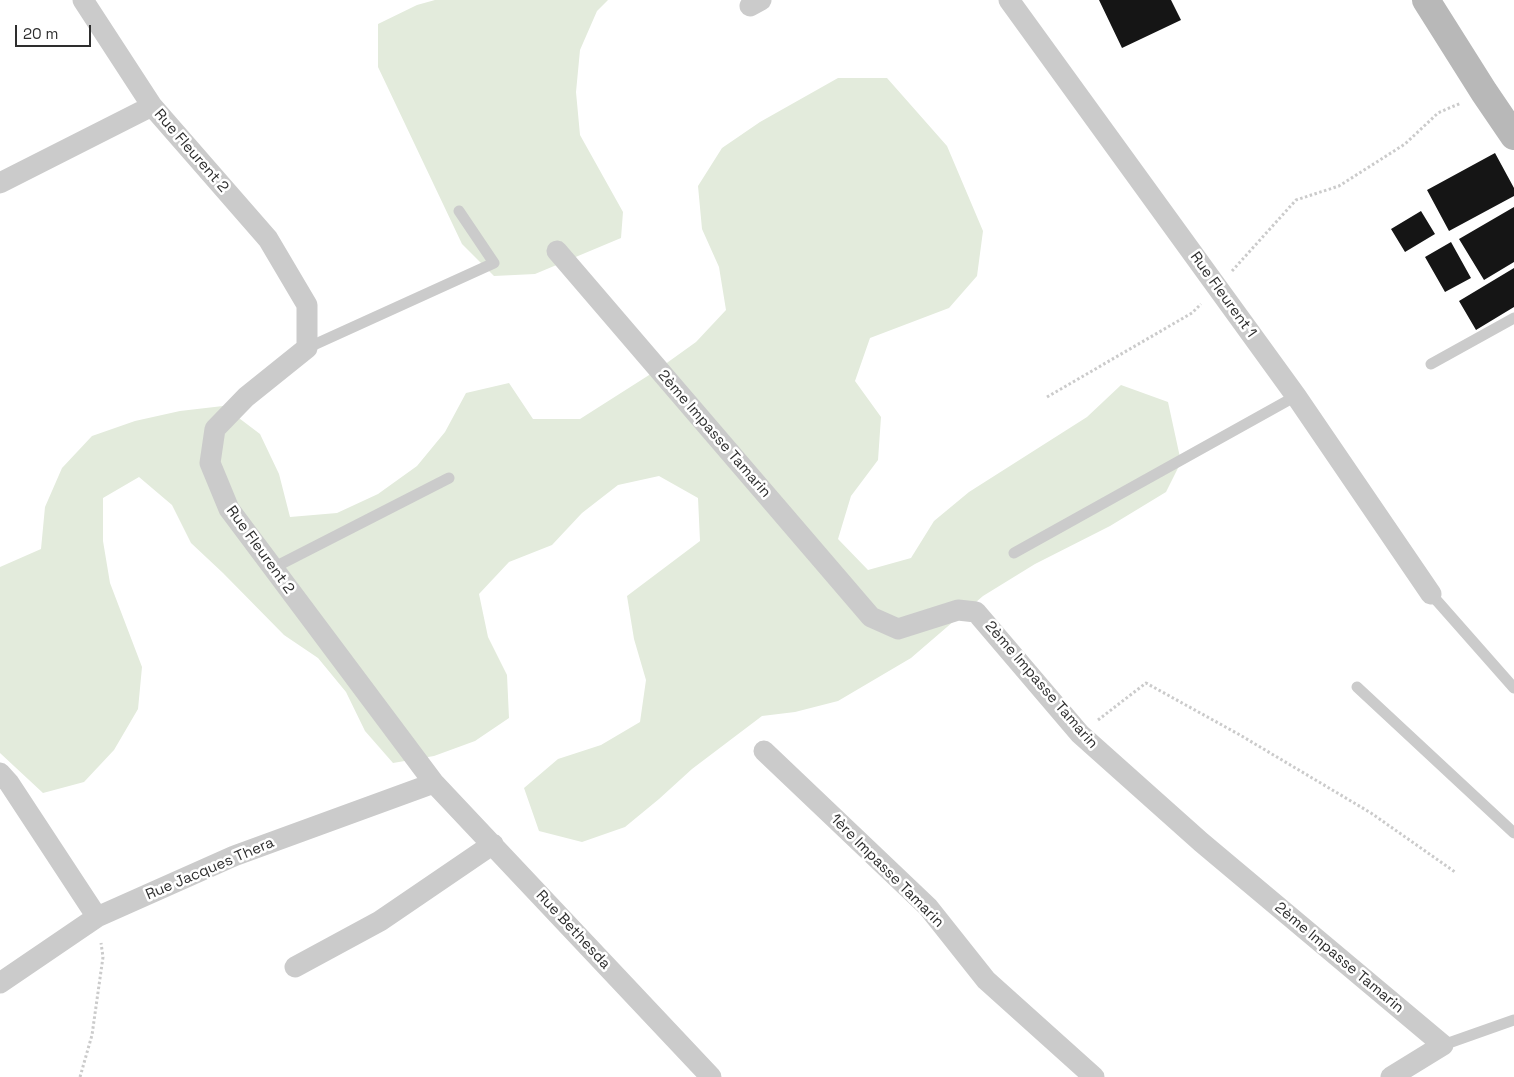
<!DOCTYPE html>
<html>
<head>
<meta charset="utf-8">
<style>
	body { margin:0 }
	#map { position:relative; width:1514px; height:1077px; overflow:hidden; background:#fff; font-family:"Space Grotesk",sans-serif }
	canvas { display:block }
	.scale { position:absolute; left:15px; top:25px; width:76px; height:22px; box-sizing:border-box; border:2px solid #2e2e2e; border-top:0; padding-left:6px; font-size:15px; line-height:18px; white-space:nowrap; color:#2e2e2e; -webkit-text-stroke:4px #fff; paint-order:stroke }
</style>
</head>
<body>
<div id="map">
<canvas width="1514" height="1077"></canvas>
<div class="scale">20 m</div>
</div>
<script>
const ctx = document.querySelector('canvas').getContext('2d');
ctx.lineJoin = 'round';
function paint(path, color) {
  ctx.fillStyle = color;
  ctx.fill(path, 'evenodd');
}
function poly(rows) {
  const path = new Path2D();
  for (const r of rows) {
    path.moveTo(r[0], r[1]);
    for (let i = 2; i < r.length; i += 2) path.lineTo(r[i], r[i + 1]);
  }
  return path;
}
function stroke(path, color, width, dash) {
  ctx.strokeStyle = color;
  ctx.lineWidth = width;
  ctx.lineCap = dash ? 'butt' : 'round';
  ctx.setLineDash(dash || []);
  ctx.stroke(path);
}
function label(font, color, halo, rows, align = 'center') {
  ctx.font = font + ' "Space Grotesk",sans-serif';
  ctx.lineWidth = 5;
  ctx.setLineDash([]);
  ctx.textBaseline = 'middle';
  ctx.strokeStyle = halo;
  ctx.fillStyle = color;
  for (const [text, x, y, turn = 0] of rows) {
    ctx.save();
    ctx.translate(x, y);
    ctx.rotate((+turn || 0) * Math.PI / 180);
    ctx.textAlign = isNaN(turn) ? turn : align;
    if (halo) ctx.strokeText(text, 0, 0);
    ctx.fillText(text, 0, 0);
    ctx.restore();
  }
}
paint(poly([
	[435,0,608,0,597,11,580,50,576,92,580,135,623,212,621,238,535,274,494,276,462,244,378,67,378,24,417,5],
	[838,78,887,78,947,146,983,231,977,276,949,308,870,338,855,381,881,417,878,460,851,496,838,539,868,570,911,558,934,521,969,492,1087,417,1121,385,1168,402,1181,462,1166,492,1110,526,1035,564,983,596,911,658,838,701,795,712,762,716,692,769,659,799,625,827,582,842,539,831,524,788,558,759,601,745,640,722,646,680,634,639,627,596,700,541,698,498,659,476,618,485,582,513,552,545,509,562,479,594,488,637,507,675,509,718,475,741,434,756,393,763,365,731,346,692,318,658,284,635,223,573,191,543,172,505,139,477,103,498,103,541,110,583,142,667,138,709,114,750,84,782,43,793,0,753,0,567,41,549,45,507,62,468,92,436,135,421,180,411,223,406,260,434,279,474,290,517,337,513,378,494,417,466,445,432,466,393,509,383,533,419,580,419,657,370,696,342,726,310,719,267,702,229,698,186,722,148,760,122]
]), '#e3ebdc');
paint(poly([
	[1099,0,1171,0,1181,20,1122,48],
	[1495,153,1514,188,1514,196,1449,231,1427,190],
	[1514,207,1514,262,1484,280,1459,239],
	[1421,211,1435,234,1405,252,1391,229],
	[1451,242,1471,278,1445,292,1425,257],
	[1514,268,1514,307,1476,330,1459,301]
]), '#151515');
stroke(poly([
	[1232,271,1296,200,1339,186,1405,144,1438,113,1461,103],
	[1047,397,1192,313,1201,304],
	[1098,720,1146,683,1240,735,1371,813,1455,872],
	[80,1077,92,1035,103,957,101,943]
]), '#cbcbcb', 3, [2.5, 2.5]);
stroke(poly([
	[307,348,494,263,459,211],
	[1431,364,1514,318],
	[1014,553,1296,396],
	[273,568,449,478],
	[1431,594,1514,688],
	[1357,687,1514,833],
	[1443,1045,1514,1020]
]), '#cbcbcb', 11);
stroke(poly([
	[83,0,152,106,268,239,307,305,307,348,246,397,215,429,210,463,229,509,434,783,711,1077],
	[1009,0,1296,396,1431,594],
	[750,6,761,0],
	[0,183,152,106],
	[557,251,871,617,898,629,958,610,976,612,1080,734,1201,842,1443,1045,1391,1077],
	[764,751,928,907,986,980,1094,1077],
	[0,773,9,783,97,917],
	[295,967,380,921,493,844],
	[0,983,97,917,234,856,434,783]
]), '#cbcbcb', 21);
stroke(poly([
	[1426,0,1484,92,1514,136]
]), '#b8b8b8', 28);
label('15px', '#2e2e2e', '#fff', [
	["Rue Fleurent 2",191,151,49],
	["Rue Fleurent 1",1223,295,54],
	["2ème Impasse Tamarin",714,434,49],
	["Rue Fleurent 2",260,550,54],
	["2ème Impasse Tamarin",1041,685,49],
	["Rue Jacques Thera",210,869,-23],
	["1ère Impasse Tamarin",887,871,45],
	["Rue Bethesda",573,930,47],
	["2ème Impasse Tamarin",1339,958,40]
]);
</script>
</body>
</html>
